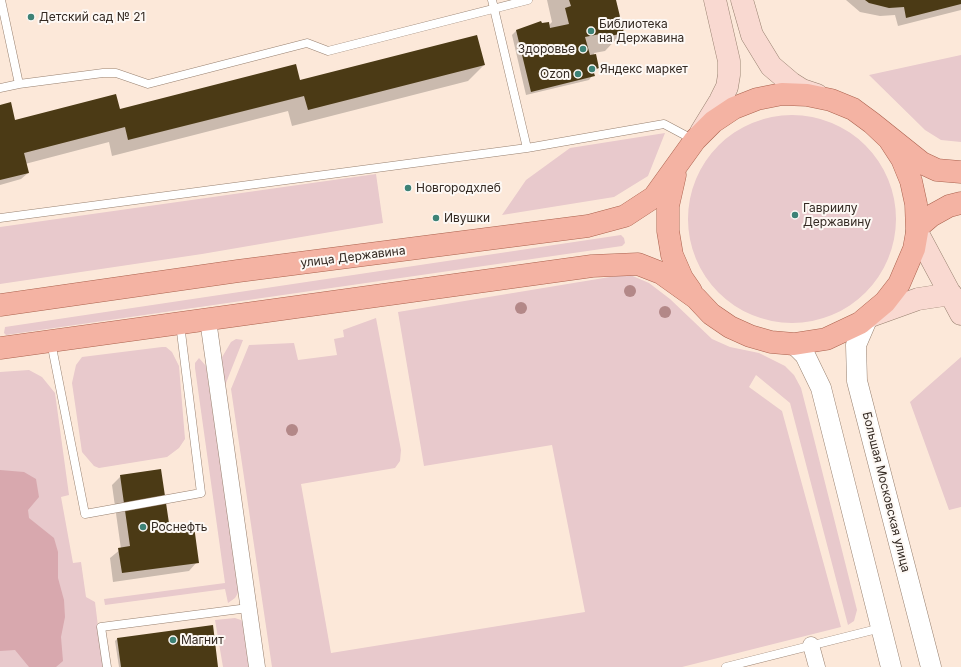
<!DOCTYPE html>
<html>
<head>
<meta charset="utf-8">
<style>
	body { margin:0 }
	canvas { display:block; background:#fce8d9 }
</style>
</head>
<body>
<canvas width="961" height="667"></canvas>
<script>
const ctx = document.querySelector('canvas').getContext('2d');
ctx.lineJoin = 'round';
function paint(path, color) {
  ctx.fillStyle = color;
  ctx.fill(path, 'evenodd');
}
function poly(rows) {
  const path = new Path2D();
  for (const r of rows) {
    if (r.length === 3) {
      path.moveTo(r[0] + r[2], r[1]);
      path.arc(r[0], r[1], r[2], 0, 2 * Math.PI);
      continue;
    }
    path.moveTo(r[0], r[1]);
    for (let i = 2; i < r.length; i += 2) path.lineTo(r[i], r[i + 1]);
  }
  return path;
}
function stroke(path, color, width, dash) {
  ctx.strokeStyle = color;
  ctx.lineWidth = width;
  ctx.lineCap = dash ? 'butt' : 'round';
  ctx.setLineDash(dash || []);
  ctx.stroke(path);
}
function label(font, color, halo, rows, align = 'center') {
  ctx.font = font + ' Inter,sans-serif';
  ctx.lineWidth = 4;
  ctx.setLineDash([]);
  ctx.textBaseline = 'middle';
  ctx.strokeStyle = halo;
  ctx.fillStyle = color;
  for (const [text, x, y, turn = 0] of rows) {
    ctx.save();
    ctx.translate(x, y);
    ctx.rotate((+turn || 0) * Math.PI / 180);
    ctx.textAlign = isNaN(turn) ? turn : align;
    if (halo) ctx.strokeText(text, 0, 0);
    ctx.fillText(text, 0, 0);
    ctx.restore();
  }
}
paint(poly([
	[961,55,961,142,941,140,925,130,869,75],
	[792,219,104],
	[665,133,648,176,614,197,502,215,526,180,570,148],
	[376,174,383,223,202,254,0,284,0,227],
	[621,235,624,238,625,243,622,246,6,335,4,333,5,327],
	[628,274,649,283,670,299,712,339,730,347,759,353,785,366,794,375,801,388,809,419,857,610,854,621,848,625,790,403,756,375,749,387,782,411,841,627,682,667,272,667,231,389,249,345,294,343,298,360,337,355,334,339,344,337,343,330,376,318,401,450,400,461,395,468,301,484,331,653,585,612,552,445,424,466,398,312],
	[236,339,243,340,224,388,221,359,231,342],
	[162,347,166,347,172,352,179,366,185,439,179,448,167,457,99,468,94,466,82,452,72,383,76,365,82,357],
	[961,357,961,507,949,510,910,402],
	[199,358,206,366,239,586,238,593,235,598,228,603,225,589,105,605,104,599,225,583,195,368,195,363],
	[29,370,42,377,55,393,69,495,61,497,73,563,81,562,86,597,95,602,103,667,0,667,0,372],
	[235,618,241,620,245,625,251,667,223,667,215,620]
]), '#e8c9cc');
paint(poly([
	[0,470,24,472,36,479,39,497,28,510,29,518,54,538,58,552,58,578,64,600,65,617,61,637,63,661,56,667,29,667,15,650,0,651]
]), '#d8a8ae');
paint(poly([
	[547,0,615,0,623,32,605,51,594,53,598,68,589,80,526,95,512,35,516,31,549,25,552,22],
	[846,0,961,0,961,10,898,26,895,15,880,16,860,12],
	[484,65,468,81,292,126,288,111,112,156,109,142,25,164,28,173,21,179,0,185,0,106,12,122,119,110,299,81],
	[121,476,197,562,189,571,113,582,110,558,121,549,112,485],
	[117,639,217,667,119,667,115,641]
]), '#0003');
paint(poly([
	[569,0,616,0,624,33,606,37,605,33,585,37,590,55,596,54,599,68,593,70,595,76,531,92,516,30,541,21,542,23,549,22,550,28,569,24,565,8,571,6],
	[865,0,961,0,961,4,906,18,904,7,889,8,869,3],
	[477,35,485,65,308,110,304,96,128,140,125,127,24,153,29,173,0,180,0,105,11,102,15,120,116,94,120,109,296,64,300,80],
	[161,469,170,530,194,526,199,563,122,573,118,548,130,546,120,475],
	[213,625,218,667,121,667,117,638]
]), '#4b3a15');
const service = poly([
	[1,0,19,84],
	[492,0,527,148],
	[0,88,19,84,103,73,116,73,148,84,307,43,328,51,528,0],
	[0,218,527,148,664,124,694,140],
	[51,342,85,514,201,493,180,324],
	[107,667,101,627,248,608],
	[726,667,881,628]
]);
const minor = poly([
	[208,320,257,667],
	[811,645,817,667]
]);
const tertiary = poly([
	[868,317,856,345,857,381,931,667],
	[794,344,805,355,821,388,891,667]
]);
const secondary = poly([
	[742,0,752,35,771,66,791,83,802,90,817,95],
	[701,132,720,101,727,87,729,75,729,61,715,0],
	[917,232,961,314],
	[868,317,918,299,951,294]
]);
const primary = poly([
	[675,175,668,206,668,231,672,255,682,278,691,291],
	[917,228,931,216,949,206,961,203],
	[0,305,238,271,588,226,625,216,654,197,695,140,713,122,734,108,757,99,782,94,807,95,831,100,853,109,872,123,922,163,937,170,961,172],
	[0,348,592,266,638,264,661,273,696,298,711,314,730,327,750,336,771,342,794,344,826,339,860,323,885,302,899,284,914,249,917,232,916,204,911,181,902,159,889,139,872,123]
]);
stroke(service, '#988170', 9);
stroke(minor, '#988170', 17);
stroke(tertiary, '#988170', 21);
stroke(secondary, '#988170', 23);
stroke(primary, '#ab624e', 23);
stroke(service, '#fff', 8);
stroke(minor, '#fff', 16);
stroke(tertiary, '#fff', 20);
stroke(secondary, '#f9d9d1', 22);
stroke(primary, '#f4b3a3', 22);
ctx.fillStyle = '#b38888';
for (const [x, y] of [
	[630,291],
	[521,308],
	[665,312],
	[292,430]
]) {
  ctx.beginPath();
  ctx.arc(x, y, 6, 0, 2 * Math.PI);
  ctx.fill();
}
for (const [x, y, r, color] of [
	[31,17,4,"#3d8276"],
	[591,31,4,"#3d8276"],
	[583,49,4,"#3d8276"],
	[592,69,4,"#3d8276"],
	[578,74,4,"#3d8276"],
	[408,188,4,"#3d8276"],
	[795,215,4,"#3d8276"],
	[436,218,4,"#3d8276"],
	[143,527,4,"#3d8276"],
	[173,640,4,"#3d8276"]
]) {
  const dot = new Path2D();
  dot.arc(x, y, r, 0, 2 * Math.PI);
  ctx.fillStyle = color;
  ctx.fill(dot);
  stroke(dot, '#fdf8f4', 1.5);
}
label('12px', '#332922', '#fdf8f4', [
	["Детский сад № 21",39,17],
	["Библиотека",599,24],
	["на Державина",599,38],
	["Здоровье",575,49,"right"],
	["Яндекс маркет",600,69],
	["Ozon",570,74,"right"],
	["Новгородхлеб",416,188],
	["Гавриилу",803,208],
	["Державину",803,222],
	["Ивушки",444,218],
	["Роснефть",151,527],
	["Магнит",181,640]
], 'left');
label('12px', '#332922', '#fdf8f4', [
	["улица Державина",353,257,-7],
	["Большая Московская улица",886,492,76]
]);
</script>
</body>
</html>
